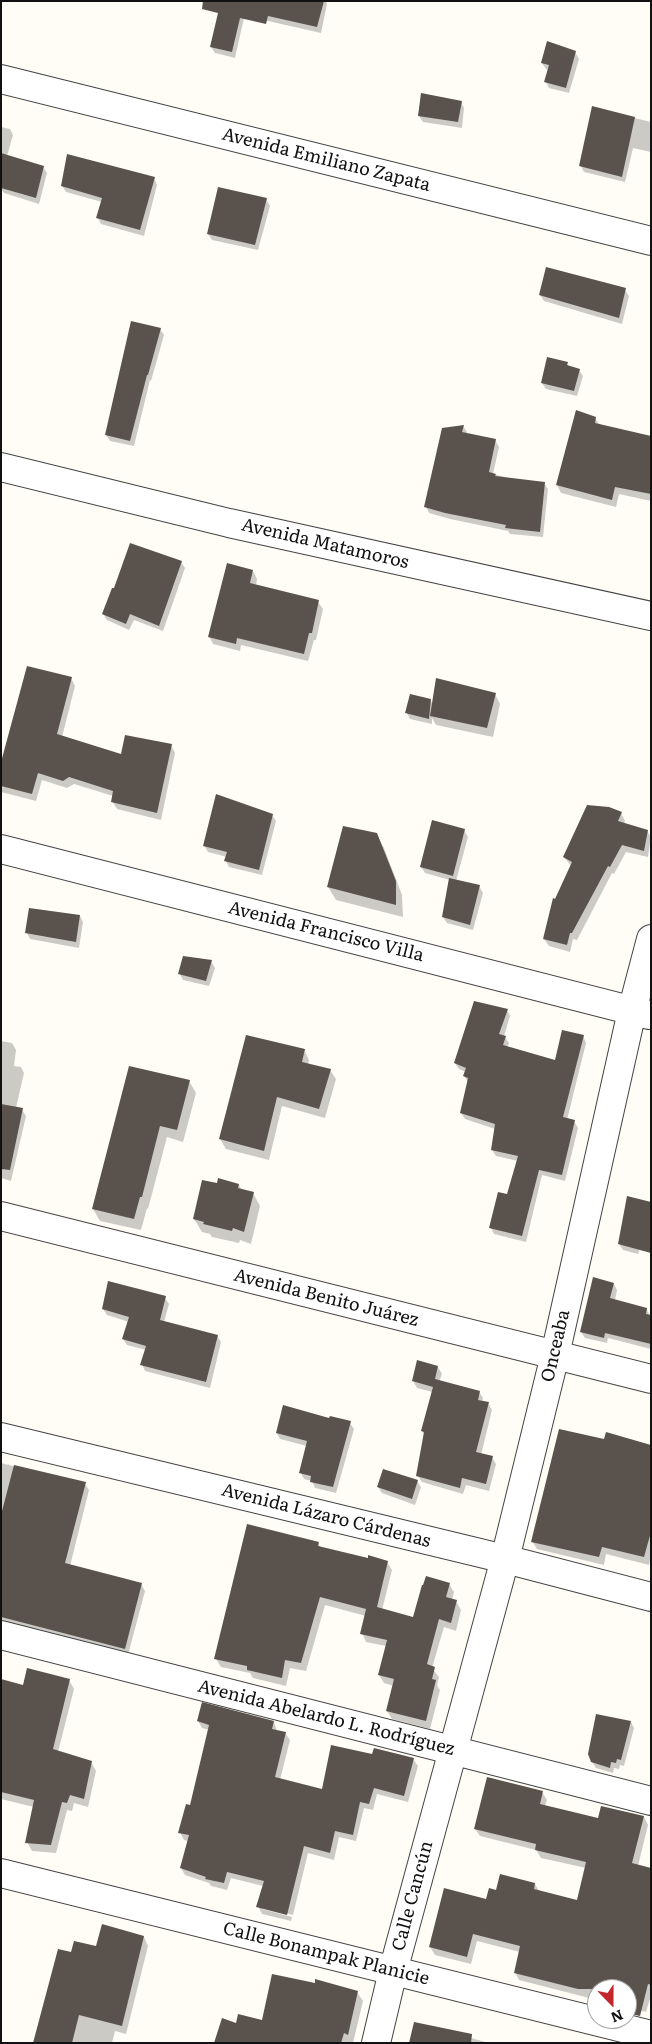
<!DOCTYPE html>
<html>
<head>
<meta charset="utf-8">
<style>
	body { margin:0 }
	#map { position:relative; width:652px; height:2044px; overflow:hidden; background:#fffdf5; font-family:Literata,serif }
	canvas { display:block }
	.frame { position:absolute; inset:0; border:2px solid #111; pointer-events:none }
	.north { position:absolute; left:587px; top:1979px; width:50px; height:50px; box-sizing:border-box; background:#fff; border:1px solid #a0a0a0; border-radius:50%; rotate:158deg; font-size:14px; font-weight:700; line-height:20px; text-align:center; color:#111 }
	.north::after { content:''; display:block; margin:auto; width:18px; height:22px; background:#c4262e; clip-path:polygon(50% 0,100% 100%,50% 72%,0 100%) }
</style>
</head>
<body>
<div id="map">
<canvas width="652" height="2044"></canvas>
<div class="frame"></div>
<div class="north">N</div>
</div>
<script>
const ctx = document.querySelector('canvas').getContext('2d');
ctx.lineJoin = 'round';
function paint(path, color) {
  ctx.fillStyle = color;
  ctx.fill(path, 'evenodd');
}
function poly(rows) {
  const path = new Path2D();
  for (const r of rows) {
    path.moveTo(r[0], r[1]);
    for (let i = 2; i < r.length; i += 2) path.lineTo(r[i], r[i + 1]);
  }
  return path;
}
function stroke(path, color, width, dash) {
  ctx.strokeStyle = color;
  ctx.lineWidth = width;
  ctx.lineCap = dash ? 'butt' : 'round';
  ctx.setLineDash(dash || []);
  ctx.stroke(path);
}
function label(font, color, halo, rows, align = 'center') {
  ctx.font = font + ' Literata,serif';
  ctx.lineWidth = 5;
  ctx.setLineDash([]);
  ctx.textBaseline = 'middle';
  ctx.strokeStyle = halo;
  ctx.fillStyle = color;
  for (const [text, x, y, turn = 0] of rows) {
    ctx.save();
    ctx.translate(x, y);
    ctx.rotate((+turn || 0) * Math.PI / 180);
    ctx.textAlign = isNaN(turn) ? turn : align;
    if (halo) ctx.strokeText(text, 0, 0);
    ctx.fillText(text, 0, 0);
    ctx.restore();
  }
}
paint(poly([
	[258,1,326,1,327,4,321,33,259,19],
	[246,9,235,58,215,53,211,47],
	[575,52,579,59,569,93,549,88,546,82,549,70,546,69,542,63],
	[461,102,464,108,462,128,423,122,419,116],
	[593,108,651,122,651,152,633,148,625,182,584,172,581,166],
	[1,127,10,129,13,135,7,156,43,167,47,173,39,204,4,193,1,189],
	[154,178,157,185,144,236,101,224,98,218,102,202,66,192,62,186],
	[266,199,270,206,258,250,212,240,208,234],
	[625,290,629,296,622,324,544,301,540,295],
	[160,329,164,335,151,381,150,380,134,446,110,441,106,435],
	[567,363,569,367,579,370,583,376,577,396,546,389,542,383],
	[577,411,595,418,600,426,651,437,651,501,619,494,616,507,561,493,557,485],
	[463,426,467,432,466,434,495,440,499,447,493,474,513,479,544,483,548,489,543,537,510,534,508,531,450,519,429,513,426,507],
	[181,562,185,568,163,631,134,620,129,630,107,620,103,614],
	[253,571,257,579,256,586,318,602,323,609,316,640,314,640,308,661,241,645,240,651,213,644,209,636],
	[71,678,75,686,62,737,122,756,171,745,175,753,161,820,117,809,112,801,113,796,74,784,67,788,42,780,36,801,1,792,1,768],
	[495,694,500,704,493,737,436,725,432,718,432,724,410,719,407,713,430,700,433,704],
	[621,813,625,821,624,824,647,831,651,837,648,857,626,852,614,874,612,873,577,940,573,939,570,952,549,946,544,939,555,900,571,866,564,857],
	[272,815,276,821,262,875,229,867,226,861,227,857,208,852,204,845],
	[464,830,468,837,456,881,479,886,483,893,473,930,447,923,443,917,450,880,425,873,421,867],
	[376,835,384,848,402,895,403,917,336,900,328,887],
	[80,916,83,922,79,948,30,939,27,933],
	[211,961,215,968,209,986,183,980,180,974],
	[507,1010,510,1016,504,1036,509,1043,507,1048,556,1062,583,1036,586,1043,567,1120,574,1121,578,1128,565,1181,542,1175,526,1242,494,1234,491,1228,508,1195,518,1161,496,1156,492,1150,495,1129,465,1119,461,1113,468,1082,464,1076,466,1072,459,1069,455,1063],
	[1,1041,12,1043,16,1050,14,1066,21,1067,24,1073,16,1108,22,1110,26,1116,11,1181,1,1178],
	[304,1050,309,1060,308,1065,330,1070,336,1079,325,1118,282,1106,269,1160,226,1149,220,1139],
	[189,1081,196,1093,183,1142,167,1137,148,1209,147,1208,141,1230,100,1221,93,1209],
	[218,1185,239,1185,242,1191,253,1193,260,1206,251,1244,240,1240,239,1243,212,1237,210,1234,202,1232,194,1219],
	[643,1239,638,1254,623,1250,619,1244],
	[614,1284,617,1290,615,1300,646,1309,651,1317,651,1349,608,1338,607,1343,585,1338,581,1332],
	[165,1298,169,1304,164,1322,217,1336,221,1342,210,1388,145,1371,142,1364,146,1350,127,1345,123,1339,129,1322,107,1315,103,1309],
	[438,1367,442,1374,439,1382,479,1392,483,1398,482,1402,488,1403,492,1410,481,1455,492,1457,496,1464,489,1491,466,1485,463,1494,422,1482,418,1476,425,1436,422,1431,432,1392,417,1388,413,1381],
	[330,1419,350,1423,354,1429,336,1493,315,1488,312,1481,304,1479,301,1473,307,1446,280,1439,277,1433],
	[605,1440,651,1447,651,1556,649,1565,606,1554,604,1565,537,1549,532,1541],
	[1,1463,85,1484,89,1490,70,1566,141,1584,145,1591,128,1655,1,1623],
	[417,1481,421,1487,415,1505,382,1493,378,1487],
	[318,1543,321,1548,369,1560,387,1562,392,1570,382,1610,414,1618,449,1584,454,1592,452,1600,456,1601,461,1610,456,1631,444,1627,432,1668,439,1677,437,1685,440,1690,430,1729,392,1719,387,1711,394,1686,384,1683,379,1675,386,1646,366,1642,362,1633,366,1616,325,1605,306,1671,290,1668,286,1686,253,1678,250,1673,221,1667,216,1659],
	[1,1680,24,1687,69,1680,74,1689,58,1752,91,1762,96,1771,88,1807,74,1803,72,1811,67,1810,56,1853,32,1851,27,1842,34,1807,1,1799],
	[198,1721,274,1722,277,1731,285,1733,290,1740,280,1780,323,1791,373,1755,413,1759,418,1766,408,1802,377,1794,373,1810,364,1808,356,1841,339,1837,334,1860,308,1853,293,1915,262,1907,262,1909,292,1917,291,1921,262,1914,258,1906,263,1886,231,1878,227,1890,211,1886,209,1883,185,1875,181,1868,188,1841,184,1840,180,1832,191,1807,209,1730,202,1728],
	[631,1722,634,1728,624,1766,620,1765,619,1769,614,1768,613,1773,596,1768,592,1762],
	[542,1792,547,1800,545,1806,599,1819,644,1817,648,1825,638,1866,651,1869,651,1995,646,2012,627,2007,627,1989,597,1989,597,2000,519,1980,515,1972,520,1952,477,1941,471,1964,435,1955,430,1947,497,1891,535,1884,539,1891,577,1901,586,1868,541,1858,536,1850,480,1836,475,1829],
	[144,1937,148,1946,126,2034,115,2031,112,2043,34,2043,72,1954],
	[357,1992,363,2001,353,2043,217,2043,237,2025,263,2021],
	[464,2036,489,2043,412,2043]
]), '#0003');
paint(poly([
	[203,1,324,1,317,27,268,16,266,24,240,18,232,52,210,47,218,13,202,9],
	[547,41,576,51,566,88,544,82,549,65,541,63],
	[421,93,462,101,458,122,418,116],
	[592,106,635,117,622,177,579,166],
	[1,153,44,166,36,198,1,188],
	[67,154,155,177,140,230,96,218,102,198,61,186],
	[218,187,267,198,255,245,207,234],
	[546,267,626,288,619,318,539,295],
	[131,321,161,328,148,375,147,375,130,441,105,435],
	[547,357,568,362,567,365,580,369,574,391,541,383],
	[576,410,596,417,595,423,651,436,651,494,615,487,612,500,556,485],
	[464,425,462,432,496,439,489,472,496,474,495,476,545,482,540,532,505,528,506,525,445,513,424,507,442,428],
	[130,543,182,561,159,626,130,614,126,624,102,614,112,588,114,588],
	[227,563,253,570,250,583,319,600,312,633,309,633,304,654,237,638,236,644,208,637],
	[27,666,72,677,57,734,121,754,125,735,172,744,157,813,111,802,113,791,69,777,63,781,38,773,32,794,1,786,1,762],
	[436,678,496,693,487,728,430,716],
	[410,694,431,699,429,719,405,713],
	[216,794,273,814,259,870,224,861,227,852,203,846],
	[587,805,609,807,622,812,618,821,648,830,644,851,622,845,610,867,608,866,572,933,570,933,567,945,543,939,553,898,555,899,572,862,563,857],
	[432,820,465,829,453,876,420,867],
	[343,826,377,833,396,881,396,905,327,887],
	[449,878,480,885,470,925,442,917],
	[29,908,80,915,76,942,25,933],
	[183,956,212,960,206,981,178,974],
	[474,1001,508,1009,499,1034,506,1036,503,1045,555,1060,562,1030,584,1035,563,1117,575,1120,562,1175,539,1170,522,1236,489,1228,498,1192,507,1194,518,1156,491,1150,495,1124,460,1113,468,1078,463,1076,466,1068,454,1063],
	[246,1035,305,1049,302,1062,331,1069,319,1109,277,1097,264,1151,219,1139],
	[129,1066,190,1080,177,1130,160,1126,142,1197,140,1197,134,1219,92,1209],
	[1,1104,23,1108,10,1170,1,1169],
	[218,1178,239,1184,238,1188,254,1192,244,1232,233,1228,232,1231,203,1224,204,1222,193,1219,202,1180,217,1183],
	[627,1196,651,1202,651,1253,618,1244],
	[593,1277,614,1283,610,1298,647,1308,646,1314,651,1315,651,1344,605,1333,604,1338,580,1332],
	[108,1281,166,1296,160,1320,218,1335,206,1382,140,1365,146,1346,122,1339,129,1317,102,1309],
	[417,1360,438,1366,435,1379,480,1391,478,1400,489,1402,476,1452,493,1456,486,1484,462,1478,460,1488,416,1476,424,1432,421,1431,433,1387,412,1381],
	[283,1405,329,1418,330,1416,351,1421,333,1487,310,1482,311,1476,299,1473,307,1441,276,1433],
	[559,1429,604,1439,606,1432,651,1445,651,1532,644,1557,602,1547,599,1557,531,1542],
	[14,1465,86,1482,65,1563,142,1583,125,1649,1,1617,1,1515],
	[383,1469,418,1480,412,1499,377,1487],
	[247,1524,319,1542,318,1546,368,1558,368,1555,388,1561,377,1607,413,1617,422,1585,423,1585,426,1576,450,1583,446,1597,457,1600,451,1623,439,1619,427,1664,435,1667,432,1679,436,1680,426,1721,386,1711,394,1679,378,1675,387,1640,360,1634,366,1609,320,1597,301,1663,285,1660,282,1678,247,1670,247,1666,214,1659],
	[27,1668,70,1679,53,1749,92,1761,84,1799,70,1795,67,1803,62,1802,51,1845,25,1843,34,1800,1,1792,1,1679,23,1685],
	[202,1702,274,1721,272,1729,286,1732,275,1777,322,1789,331,1745,372,1754,374,1748,414,1758,404,1796,374,1788,369,1804,360,1802,353,1835,335,1831,330,1853,304,1846,287,1915,256,1907,264,1881,227,1872,224,1883,205,1879,206,1877,180,1868,189,1835,178,1833,186,1804,190,1805,209,1725,197,1721],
	[596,1714,631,1721,621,1760,617,1759,616,1763,611,1762,610,1768,591,1762,588,1754],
	[487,1777,543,1791,540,1804,598,1818,601,1806,644,1816,632,1863,651,1868,651,1985,648,1984,640,2016,627,2013,627,1989,578,1989,514,1973,520,1946,473,1934,467,1957,429,1947,444,1888,486,1899,489,1888,496,1890,500,1874,535,1883,534,1889,577,1900,586,1862,535,1850,536,1844,474,1829],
	[102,1924,144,1936,122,2026,79,2015,72,2043,33,2043,58,1949,71,1952,74,1941,96,1946],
	[272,1974,315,1983,315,1979,358,1991,348,2035,344,2033,341,2043,214,2043,222,2018,236,2023,238,2014,262,2020],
	[414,2022,472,2034,471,2043,409,2043]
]), '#5a524d');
const minor = poly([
	[1,79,651,241],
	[1,467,229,523,651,616],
	[1,849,649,1015],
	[1,1216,651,1379],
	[1,1437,505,1559,651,1597],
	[1,1635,651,1801],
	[1,1873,651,2035],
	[376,2043,393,1971,505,1559,555,1355,632,1011,651,939]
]);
stroke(minor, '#444', 30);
stroke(minor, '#fff', 28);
label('18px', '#111', '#fff', [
	["Avenida Emiliano Zapata",326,160,14],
	["Avenida Matamoros",325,544,13],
	["Avenida Francisco Villa",326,932,14],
	["Avenida Benito Juárez",326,1298,14],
	["Onceaba",556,1346,-77],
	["Avenida Lázaro Cárdenas",326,1516,14],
	["Avenida Abelardo L. Rodríguez",326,1718,14],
	["Calle Cancún",413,1896,-75],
	["Calle Bonampak Planicie",326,1954,14]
]);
</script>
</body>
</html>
